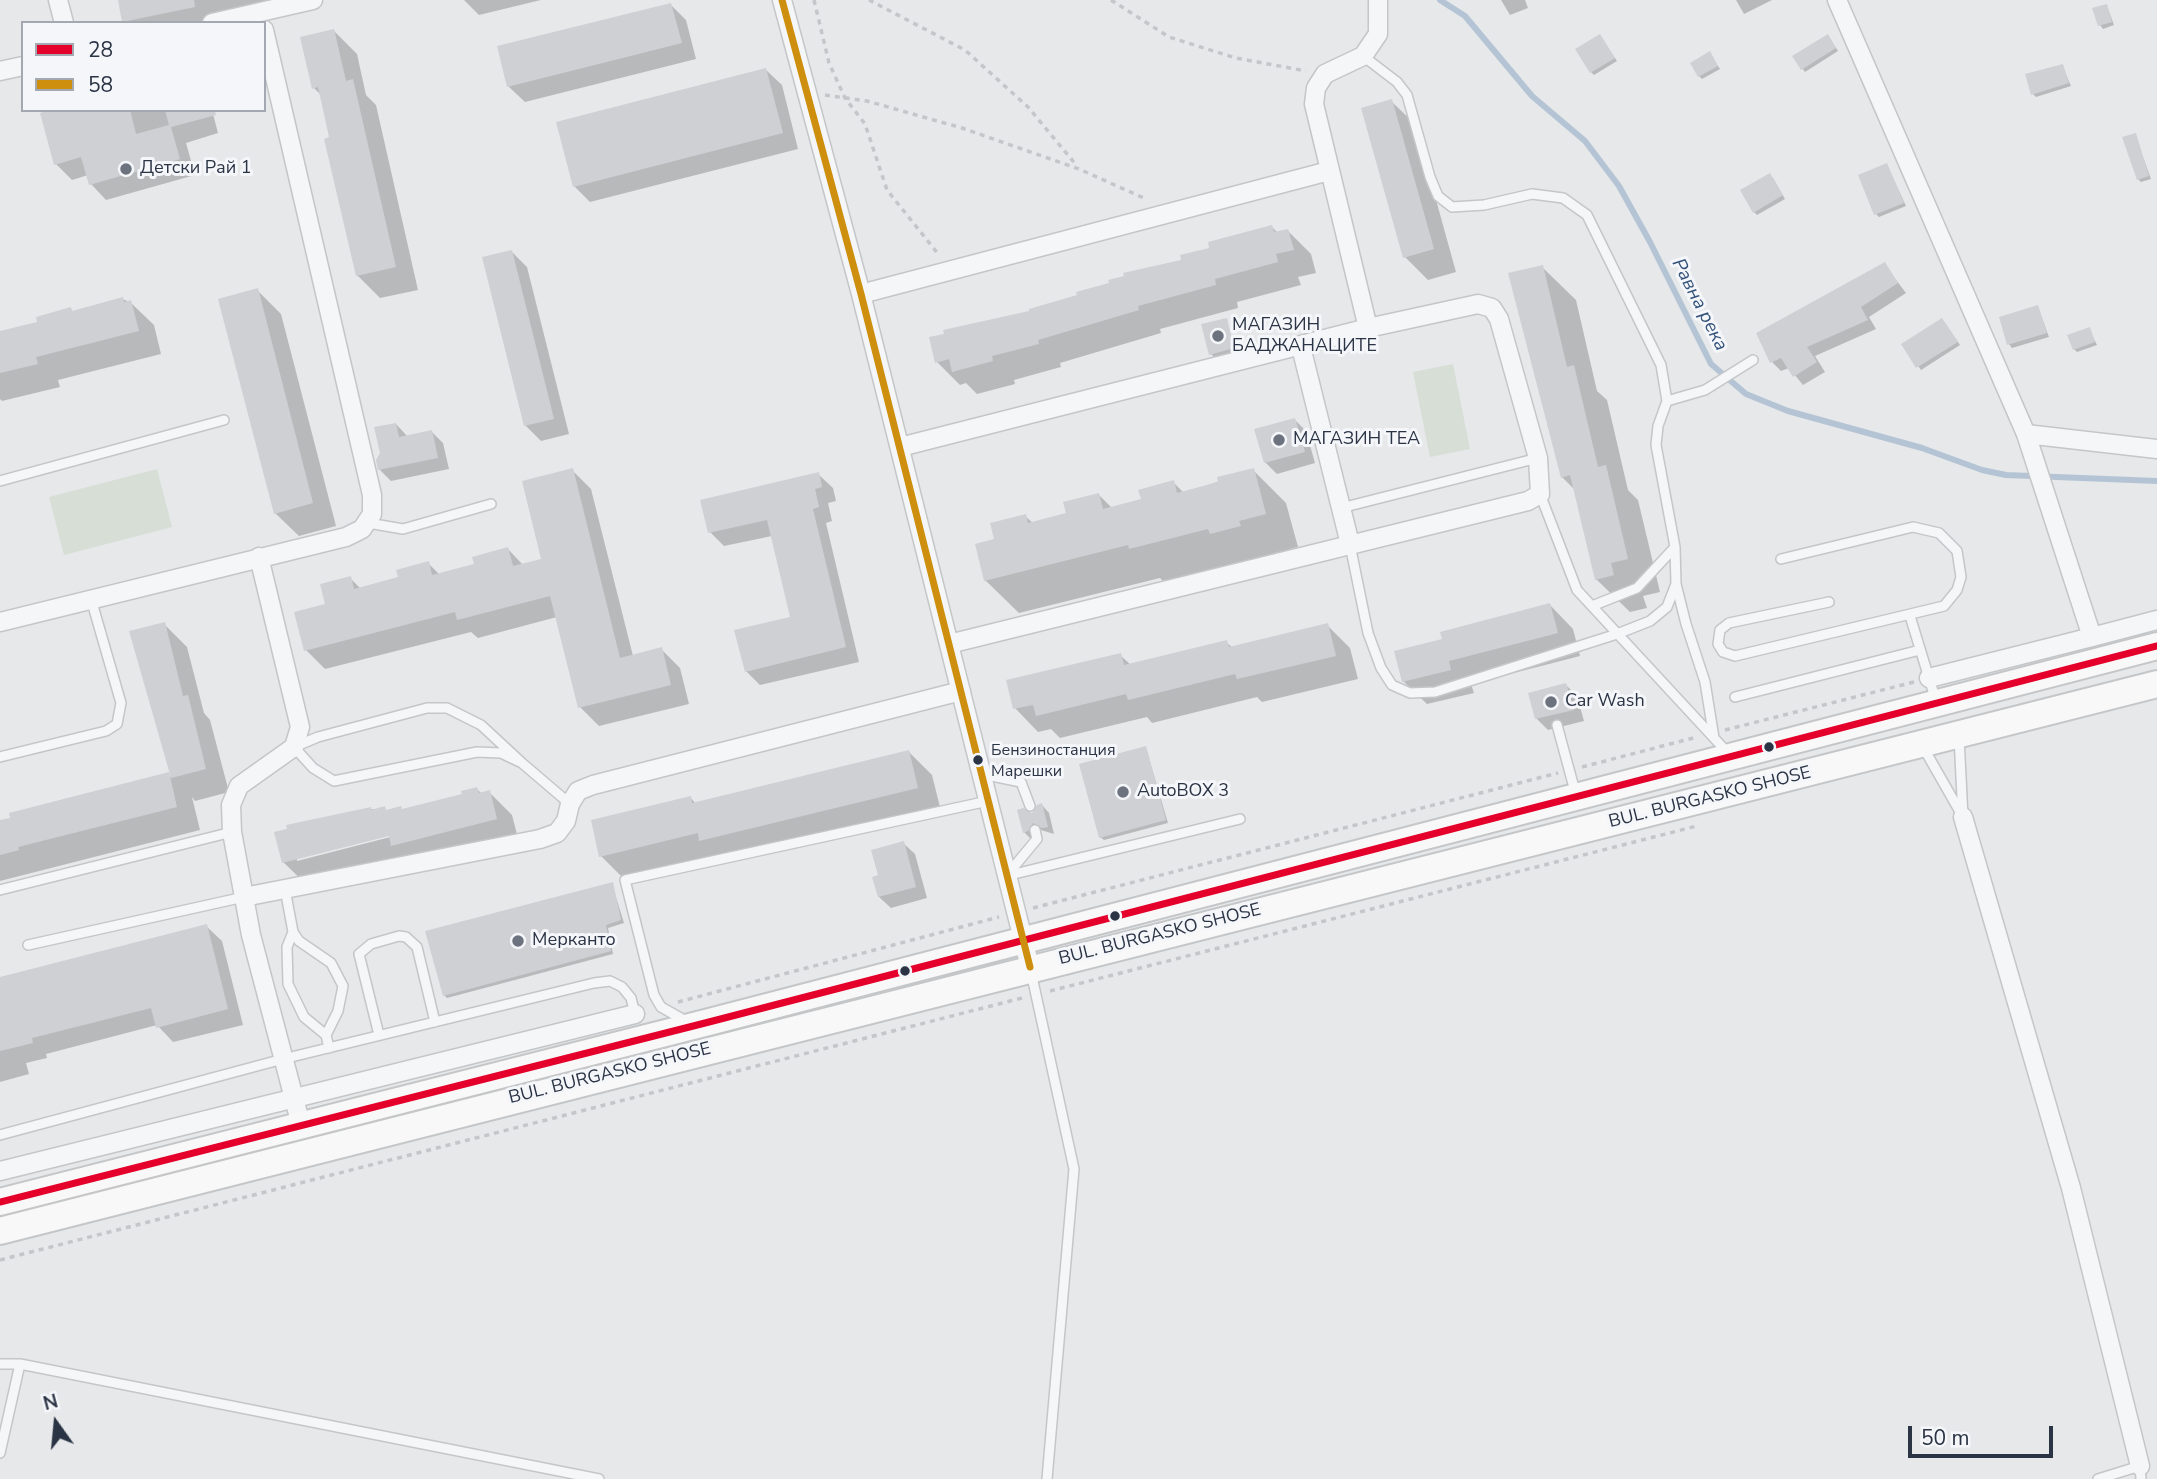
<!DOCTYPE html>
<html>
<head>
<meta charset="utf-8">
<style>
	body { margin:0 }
	#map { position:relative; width:2157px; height:1479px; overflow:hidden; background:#e6e8ea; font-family:"Nunito Sans",sans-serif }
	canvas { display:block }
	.legend { position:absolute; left:21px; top:21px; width:245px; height:91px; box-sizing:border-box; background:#f4f6f9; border:2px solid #a4a8b1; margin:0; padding:9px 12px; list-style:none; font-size:21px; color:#2b3445 }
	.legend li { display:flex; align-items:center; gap:14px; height:35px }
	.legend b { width:35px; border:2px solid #a4a8b1 }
	.north { position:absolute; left:21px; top:1388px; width:70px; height:70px; -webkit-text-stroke:5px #f4f6f9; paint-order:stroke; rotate:345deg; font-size:19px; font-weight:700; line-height:28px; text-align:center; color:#2b3445 }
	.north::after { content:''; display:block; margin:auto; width:24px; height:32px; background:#2b3445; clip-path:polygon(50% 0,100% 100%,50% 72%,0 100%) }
	.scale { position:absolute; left:1908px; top:1426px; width:145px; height:32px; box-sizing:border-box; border:4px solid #2b3445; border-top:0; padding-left:9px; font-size:21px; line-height:24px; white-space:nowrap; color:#2b3445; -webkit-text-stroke:5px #f4f6f9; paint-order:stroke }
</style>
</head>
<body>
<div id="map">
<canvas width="2157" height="1479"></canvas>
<ul class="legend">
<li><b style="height:9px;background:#e4002b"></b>28</li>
<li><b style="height:9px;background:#ce8f0e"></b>58</li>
</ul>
<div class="north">N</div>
<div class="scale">50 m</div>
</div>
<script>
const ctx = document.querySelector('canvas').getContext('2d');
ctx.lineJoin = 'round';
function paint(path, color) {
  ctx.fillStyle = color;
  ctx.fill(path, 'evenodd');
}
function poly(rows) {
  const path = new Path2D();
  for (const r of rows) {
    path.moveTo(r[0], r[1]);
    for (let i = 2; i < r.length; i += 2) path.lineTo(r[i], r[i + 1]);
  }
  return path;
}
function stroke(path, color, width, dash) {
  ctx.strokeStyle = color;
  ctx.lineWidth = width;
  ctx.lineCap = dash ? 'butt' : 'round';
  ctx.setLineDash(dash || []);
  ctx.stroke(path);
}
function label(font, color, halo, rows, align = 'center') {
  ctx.font = font + ' "Nunito Sans",sans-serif';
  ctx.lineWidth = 6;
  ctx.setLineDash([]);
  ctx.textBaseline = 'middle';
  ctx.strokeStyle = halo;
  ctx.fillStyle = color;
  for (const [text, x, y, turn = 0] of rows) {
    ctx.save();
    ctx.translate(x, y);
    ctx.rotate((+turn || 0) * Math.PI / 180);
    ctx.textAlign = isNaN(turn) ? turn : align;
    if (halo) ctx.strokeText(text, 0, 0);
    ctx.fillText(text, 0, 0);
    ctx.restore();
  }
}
paint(poly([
	[1453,364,1470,449,1430,457,1413,372],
	[157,469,172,527,64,555,49,497]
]), '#d6ded6');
paint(poly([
	[120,0,267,0,266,11,208,23,126,23],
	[464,0,541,0,479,15],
	[1501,0,1525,0,1528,8,1510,15],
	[1736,0,1772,0,1744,14],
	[671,5,686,20,696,59,525,102,509,87,499,48],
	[2107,6,2114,25,2103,29,2100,25],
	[334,31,357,54,366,95,376,105,418,290,380,298,357,275,322,96,314,88],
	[1600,36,1617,61,1594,75,1591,72],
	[1828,36,1838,51,1805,72,1802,68],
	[1710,54,1720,69,1702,79,1699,76],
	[2062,65,2071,86,2036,97,2033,94],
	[766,70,782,85,798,149,590,202,574,186],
	[1391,101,1415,124,1456,272,1428,280,1405,257],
	[56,110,212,110,218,133,186,143,195,175,106,200,91,184,88,175,72,180,56,164],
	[2135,135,2151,179,2141,182,2138,179],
	[1887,165,1906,206,1879,217,1876,214],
	[1773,178,1785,199,1757,215,1754,212],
	[1272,227,1278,233,1288,231,1311,254,1316,273,1298,277,1301,285,1237,302,1238,308,1160,329,1161,333,1060,363,1061,367,1014,380,1015,384,977,394,966,383,960,385,937,362,931,339,972,324,1032,313,1184,261],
	[512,252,527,267,569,434,541,441,525,425],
	[1884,264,1906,293,1869,317,1876,329,1815,356,1825,372,1803,385,1789,368,1781,371,1772,362],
	[1542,267,1576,300,1597,391,1607,400,1628,490,1638,500,1660,592,1643,596,1647,608,1630,612,1596,579,1575,490,1562,477],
	[257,290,281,314,336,526,299,536,275,513],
	[122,299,130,302,154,325,161,354,58,380,60,387,2,401,0,399,0,333,39,323,71,309,73,312],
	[2038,307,2049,337,2012,348,2009,344],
	[1226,320,1236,351,1214,357,1211,354],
	[1945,323,1960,345,1921,370,1903,345],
	[2089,329,2097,345,2077,352,2074,349],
	[1295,420,1306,431,1315,463,1277,474,1265,462],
	[396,424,408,437,432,432,443,443,449,469,391,481,380,470],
	[572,470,591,489,633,656,661,649,680,668,689,704,599,726,580,707,557,617,478,638,471,632,325,669,306,650,327,605,350,578,361,589,400,579,428,563,440,575,476,565,508,549,523,565,543,560],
	[1253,470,1286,503,1298,547,1272,554,1273,559,1245,566,1241,563,1164,582,1160,578,1019,613,985,580,996,541,1025,516,1033,523,1068,515,1099,495,1113,509,1143,501,1173,482,1184,493],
	[818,474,833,488,836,501,828,503,832,521,826,523,859,662,760,685,746,671,792,618,772,536,724,546,710,532],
	[1550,605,1573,629,1580,656,1471,684,1474,693,1427,704,1403,681,1444,640],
	[164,624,187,647,204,713,210,720,229,792,195,801,192,797,200,830,0,881,0,822,168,774,172,778,131,632],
	[1327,625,1350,648,1358,679,1262,702,1257,697,1152,723,1147,717,1060,738,1051,729,1038,732,1015,708,1120,655,1131,665,1226,642,1233,648],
	[1566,685,1577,696,1584,721,1548,730,1536,718],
	[1146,748,1168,823,1104,840,1100,837],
	[909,752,932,775,941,811,724,863,718,856,624,879,601,856,690,797,696,804],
	[477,789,482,794,489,792,512,815,519,842,307,885,283,862,370,809,403,811,464,795],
	[397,832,398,835,297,861,297,857],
	[1042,805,1049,813,1054,834,1041,830,1031,839,1024,832],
	[903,843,915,854,927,898,891,908,879,897,880,877],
	[612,884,624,923,608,928,613,954,447,998,444,995],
	[206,926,222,941,243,1025,173,1042,157,1025,46,1054,47,1058,26,1063,29,1074,0,1082,0,979]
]), '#0003');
stroke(poly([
	[1440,0,1465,16,1532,96,1585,141,1619,186,1650,242,1711,364,1746,394,1788,411,1922,448,1982,470,2006,475,2157,481]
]), '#b4c4d5', 6);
paint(poly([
	[118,0,194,0,195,7,122,22],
	[671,3,682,43,507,87,497,46],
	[2107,4,2112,22,2098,26,2092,8],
	[334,29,346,81,353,79,396,267,356,276,324,139,329,137,318,87,312,89,300,37],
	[1600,34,1615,58,1590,73,1575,49],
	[1828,34,1836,48,1801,70,1792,56],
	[1710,51,1718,66,1698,77,1690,63],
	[2063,64,2069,83,2031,95,2025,74],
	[766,68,783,133,573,187,556,122],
	[1392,99,1434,249,1403,258,1361,108],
	[50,110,130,110,136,134,169,125,165,110,215,110,216,115,171,127,180,159,89,185,81,157,54,165,40,113],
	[2136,133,2149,176,2137,180,2122,137],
	[1887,163,1904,203,1874,215,1858,175],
	[1770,173,1783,195,1753,213,1740,190],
	[1272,225,1274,232,1288,229,1294,250,1276,254,1278,262,1215,279,1216,285,1138,306,1139,310,1038,340,1039,344,992,356,993,361,952,372,949,359,935,363,929,337,944,334,943,330,1029,311,1029,309,1077,295,1076,292,1109,283,1108,280,1124,276,1123,273,1181,260,1180,255,1209,248,1208,242],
	[512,250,554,419,524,426,482,257],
	[1885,262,1898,283,1861,307,1868,320,1807,347,1817,362,1793,377,1781,358,1770,363,1756,333],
	[1543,265,1567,367,1574,365,1598,467,1606,465,1628,559,1611,563,1614,575,1595,580,1570,475,1561,478,1508,273],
	[258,288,313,503,274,514,218,299],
	[123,297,124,302,131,300,139,331,36,357,38,364,0,373,0,331,37,322,36,317,71,307,72,311],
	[2038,305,2047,333,2007,345,1999,317],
	[1227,318,1234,348,1209,355,1201,324],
	[1942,318,1958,342,1916,368,1901,344],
	[2090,327,2095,342,2073,350,2067,335],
	[1295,418,1305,452,1264,463,1254,429],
	[396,423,399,437,432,430,438,458,378,470,376,460,380,453,374,427],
	[573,468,620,658,662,647,671,685,578,708,550,596,457,620,455,612,304,651,294,612,325,604,320,584,351,576,354,589,398,577,396,570,429,561,432,575,474,564,472,557,508,547,513,566,541,559,522,481],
	[1254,468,1266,514,1239,521,1241,526,1210,534,1208,529,1129,549,1128,545,984,581,975,544,994,539,990,523,1026,514,1028,523,1066,513,1063,502,1099,493,1103,509,1141,499,1138,490,1174,480,1177,493,1218,482,1217,477],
	[819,472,822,487,815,489,819,507,813,509,846,647,745,672,734,630,790,617,767,520,708,533,700,500],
	[1550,603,1558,633,1449,661,1451,670,1402,682,1394,651,1442,639,1440,632],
	[165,622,183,696,188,695,206,769,171,778,129,631],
	[1328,623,1336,656,1237,679,1235,674,1128,700,1126,694,1036,716,1033,705,1013,709,1006,680,1121,653,1124,665,1227,640,1229,647],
	[1566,683,1574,710,1535,719,1528,693],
	[1146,746,1166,820,1099,838,1079,764],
	[909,750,918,788,699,841,698,833,599,857,591,820,691,796,692,803],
	[169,772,177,807,18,847,19,850,0,855,0,820,10,818,9,813],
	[477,787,479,793,490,790,497,819,391,846,389,836,282,863,274,832,287,829,286,825,371,807,371,810,385,806,386,810,401,806,402,809,462,794,461,791],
	[1042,803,1048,827,1042,828,1033,823,1028,831,1023,833,1017,810,1023,808,1032,813,1037,805],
	[904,841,916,887,878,897,872,877,878,875,871,850],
	[613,882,621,920,606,925,611,951,443,996,425,931],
	[207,924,228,1009,156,1028,151,1008,32,1038,33,1043,0,1051,0,977]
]), '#ced0d3');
const service = poly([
	[1363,56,1397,82,1407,95,1430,177,1438,196,1452,207,1484,205,1532,194,1563,198,1587,215,1661,365,1667,401,1658,426,1656,445,1675,547,1637,588,1592,606],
	[1667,401,1705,390,1753,360],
	[0,481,224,420],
	[1540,494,1577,590,1727,752],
	[1341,508,1538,458],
	[368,523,403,529,491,504],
	[1350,545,1368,633,1381,668,1392,685,1410,693,1435,692,1617,634,1650,621,1667,607,1676,584,1675,547],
	[1781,559,1913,527,1939,533,1957,551,1961,577,1957,590,1944,606,1735,656,1723,652,1718,644,1720,630,1729,623,1829,602],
	[1676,584,1686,624,1705,682,1714,738],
	[1910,616,1936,701],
	[1735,697,1920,650],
	[1557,725,1576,795],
	[1923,747,1963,817,1959,737],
	[0,757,106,731,117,724,121,703,91,599],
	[522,763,481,725,447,708,427,708,318,737,294,747,313,768,334,781,477,752,501,753,522,763,570,804],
	[982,774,1021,782,1030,806],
	[1007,875,1037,839,1035,830],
	[1006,876,1240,819],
	[285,889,293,932,299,941,331,963,343,986,338,1011,326,1035,329,1048],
	[0,890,232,832],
	[293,932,287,947,288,984,304,1017,326,1035],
	[28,945,244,897],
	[1031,972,1074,1169,1047,1479],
	[686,1021,661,1007,654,995,625,880,988,801],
	[379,1035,359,954,371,944,399,936,406,937,417,947,435,1022],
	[0,1135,283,1059,594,983,610,981,622,987,631,998,635,1014],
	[0,1364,20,1364,599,1479],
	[0,1453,20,1364],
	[2098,1479,2140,1466,2141,1479]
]);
const minor = poly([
	[58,0,64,23],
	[782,0,861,294,1030,967],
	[1837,0,2026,434,2157,449],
	[212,23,313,0],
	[0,71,23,66],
	[861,294,1329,171],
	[1368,328,1314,104,1316,88,1325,74,1363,56,1378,34,1378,0],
	[1301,347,1350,544],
	[900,447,1368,328,1478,304,1492,308,1499,319,1538,458,1540,494,1528,501,949,644],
	[259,557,300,727,294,747,239,786,231,805,232,832,251,935,301,1125],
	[0,622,346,537,362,529,372,514,372,495,264,30],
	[2092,637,2157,620],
	[1929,678,2092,637,2026,434],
	[1963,817,2071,1188,2140,1466],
	[244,897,540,839,557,833,566,821,570,804,578,791,593,785,961,691],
	[0,1171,635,1014]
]);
const secondary = poly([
	[0,1202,709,1022,2157,646],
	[0,1231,2157,684]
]);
stroke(service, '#c4c6c8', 12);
stroke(minor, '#c4c6c8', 21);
stroke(secondary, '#c4c6c8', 30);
stroke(poly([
	[814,0,829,63,845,98,865,124,887,190,939,255],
	[869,0,965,50,1028,107,1077,166],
	[1111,0,1169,37,1236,58,1306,71],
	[825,95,867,101,962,128,1079,169,1146,199],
	[1725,730,1914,682],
	[1582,767,1697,737],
	[1033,908,1558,773],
	[1050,991,1697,826],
	[678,1002,999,917],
	[0,1260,1022,998]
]), '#c5c6ca', 3.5, [5, 5]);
stroke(service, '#f5f6f7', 9);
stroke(minor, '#f5f6f7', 18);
stroke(secondary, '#f8f8f8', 26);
stroke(poly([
	[0,1202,709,1022,2157,646]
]), '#e4002b', 7);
stroke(poly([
	[782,0,861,294,1030,967]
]), '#ce8f0e', 7);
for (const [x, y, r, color] of [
	[126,169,7,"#6c737f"],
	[1218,336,7,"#6c737f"],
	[1279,440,7,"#6c737f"],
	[1551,702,7,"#6c737f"],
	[1769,747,6,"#2b3445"],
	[978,760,6,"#2b3445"],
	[1123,792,7,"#6c737f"],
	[1115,916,6,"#2b3445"],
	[518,941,7,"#6c737f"],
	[905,971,6,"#2b3445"]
]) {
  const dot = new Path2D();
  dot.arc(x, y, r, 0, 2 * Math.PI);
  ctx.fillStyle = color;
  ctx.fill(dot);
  stroke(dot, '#f4f6f9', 2.5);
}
label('16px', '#2b3445', '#f4f6f9', [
	["Бензиностанция",991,751],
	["Марешки",991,772]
], 'left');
label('18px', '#2b3445', '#f4f6f9', [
	["Детски Рай 1",140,169],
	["МАГАЗИН",1232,326],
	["БАДЖАНАЦИТЕ",1232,347],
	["МАГАЗИН ТЕА",1293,440],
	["Car Wash",1565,702],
	["AutoBOX 3",1137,792],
	["Мерканто",532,941]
], 'left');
label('18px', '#2b3445', '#f4f6f9', [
	["BUL. BURGASKO SHOSE",1710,798,-14],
	["BUL. BURGASKO SHOSE",1160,935,-14],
	["BUL. BURGASKO SHOSE",610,1074,-14]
]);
label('italic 19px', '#34527a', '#f4f6f9', [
	["Равна река",1699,305,63]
]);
</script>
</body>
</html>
